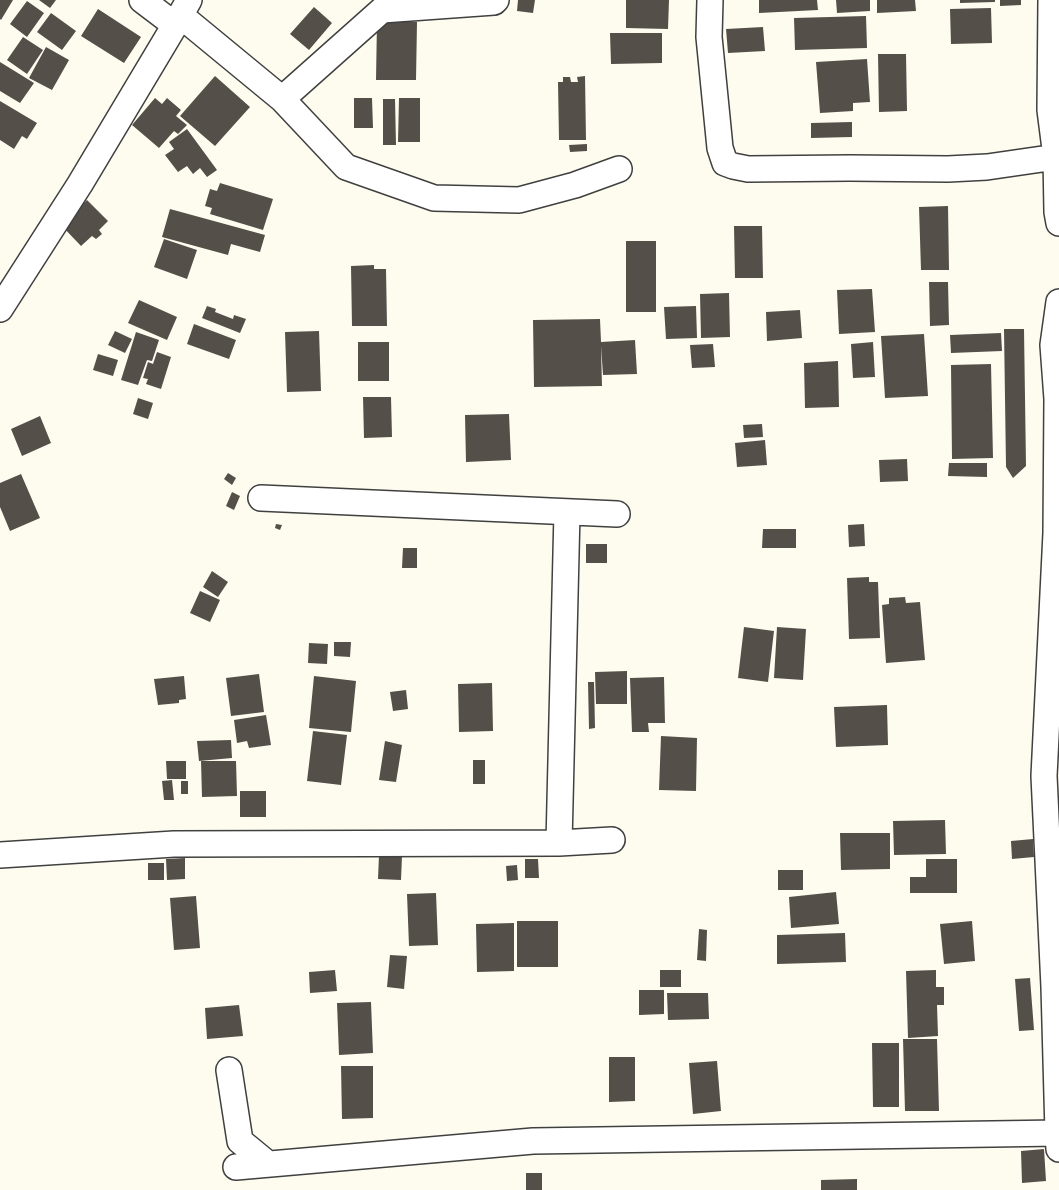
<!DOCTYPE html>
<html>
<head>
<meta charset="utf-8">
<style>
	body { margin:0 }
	canvas { display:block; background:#fefcee }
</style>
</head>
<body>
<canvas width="1059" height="1190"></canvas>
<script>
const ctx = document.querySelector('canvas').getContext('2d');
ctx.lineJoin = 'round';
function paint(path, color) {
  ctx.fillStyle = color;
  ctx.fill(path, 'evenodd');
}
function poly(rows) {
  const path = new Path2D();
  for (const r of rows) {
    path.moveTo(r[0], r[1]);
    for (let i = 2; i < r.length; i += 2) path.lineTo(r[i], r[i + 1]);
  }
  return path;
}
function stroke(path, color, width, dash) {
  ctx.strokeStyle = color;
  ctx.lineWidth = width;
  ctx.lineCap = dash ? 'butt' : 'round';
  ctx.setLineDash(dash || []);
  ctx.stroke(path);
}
paint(poly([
	[0,0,13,0,1,20,0,19],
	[39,0,56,0,50,8],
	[518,0,535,0,533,13,517,11],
	[626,0,669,0,668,29,626,28],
	[759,0,817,0,818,10,759,13],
	[836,0,870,0,870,11,837,13],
	[877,0,915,0,916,11,877,13],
	[960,0,995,0,995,2,960,3],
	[1000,0,1021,0,1021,5,1000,6],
	[27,1,44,13,27,37,10,24],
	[314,7,332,23,309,50,290,34],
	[991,8,992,43,951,44,950,9],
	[98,9,141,37,124,63,81,36],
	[51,13,76,31,62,50,37,32],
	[866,16,867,48,795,50,794,18],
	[377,21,417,22,416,80,376,80],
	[763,27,765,51,728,53,726,29],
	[610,33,662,33,662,63,611,64],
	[23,37,43,50,27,74,7,60],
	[46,47,69,60,52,90,29,78],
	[878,54,906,54,907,111,879,112],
	[867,59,870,102,853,103,853,111,820,113,816,62],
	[0,62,34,83,20,103,0,91],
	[215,76,250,107,215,146,180,116],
	[585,76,586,140,559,140,558,82,563,82,563,77,570,77,571,82,578,82,577,77],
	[155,98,162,104,167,98,181,110,176,116,187,125,178,134,174,131,159,148,132,125],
	[354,98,372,98,373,128,354,128],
	[399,98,420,98,420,142,398,142],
	[383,99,395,99,396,145,383,145],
	[0,101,37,123,27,139,22,136,14,149,0,140],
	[852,122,852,137,811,138,811,123],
	[187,129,217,170,207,177,200,168,193,174,187,166,178,172,165,155,174,149,169,142],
	[587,144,587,151,570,152,569,145],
	[220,183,273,199,263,230,210,214,212,208,205,206,210,189,217,191],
	[87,200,108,221,99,230,102,234,96,239,92,236,81,246,61,225],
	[948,206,949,270,921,270,919,207],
	[170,209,265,235,260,252,231,244,228,255,162,237],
	[734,226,762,226,763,278,735,278],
	[164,239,197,250,187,279,154,267],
	[626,241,656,241,656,312,626,312],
	[374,265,374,269,386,269,387,326,352,326,351,266],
	[929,282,948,282,949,325,930,326],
	[872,289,875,332,839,334,837,290],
	[729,293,730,337,701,338,700,294],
	[139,300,177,317,167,340,128,323],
	[207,306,216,309,215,312,233,319,234,315,246,319,240,333,202,318],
	[696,306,697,338,666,339,664,307],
	[800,310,802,338,767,341,766,312],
	[600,319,601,342,635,340,637,374,603,375,601,346,602,386,534,387,533,320],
	[194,324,236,340,229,359,187,344],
	[1004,329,1024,329,1026,466,1013,478,1006,467],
	[115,331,132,339,125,353,108,345],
	[319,331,321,391,287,392,285,332],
	[136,332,159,340,152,361,147,360,138,385,121,380],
	[1001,333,1002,351,951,353,950,335],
	[924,334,928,396,885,398,881,336],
	[358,342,389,342,389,381,358,381],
	[873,342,875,377,853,378,851,344],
	[713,344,715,367,692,368,690,345],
	[157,352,171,357,161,389,146,384,148,379,143,378,148,362,153,364],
	[98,354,118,360,113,376,93,370],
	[838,361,839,407,805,408,804,363],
	[991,364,993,458,952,459,951,365],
	[363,397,391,397,392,437,364,438],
	[138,398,153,403,148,419,133,414],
	[509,414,511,460,466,462,465,415],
	[40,416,51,443,22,456,11,429],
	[762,424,763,437,744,438,743,425],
	[765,440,767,465,737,467,735,443],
	[907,459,908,481,880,482,879,460],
	[949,463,987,463,987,477,948,476],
	[228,473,236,478,232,485,224,479],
	[21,474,40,518,10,531,0,507,0,483],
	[232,492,240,496,234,510,226,506],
	[276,524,282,525,280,530,275,528],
	[864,524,865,546,849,547,848,525],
	[763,529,796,529,796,548,762,548],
	[586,544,607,544,607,563,586,563],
	[403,548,417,548,417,568,402,568],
	[212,571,228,582,218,597,203,587],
	[869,577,869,582,878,582,880,638,849,639,847,578],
	[200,591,220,600,210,622,190,613],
	[905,597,906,603,920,602,925,660,886,663,882,605,889,604,889,598],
	[744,627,774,631,768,682,738,678],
	[777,627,806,629,803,680,774,678],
	[334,642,351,642,350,657,334,656],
	[309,643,328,644,327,664,308,663],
	[627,671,627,704,596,704,595,672],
	[259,674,264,712,231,716,226,678],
	[184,676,186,699,179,700,179,703,158,705,154,679],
	[314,676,356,681,351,732,309,728],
	[664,677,665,723,648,723,649,732,632,732,630,678],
	[588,682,594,682,595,728,589,729],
	[492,683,493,731,459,732,458,684],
	[406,690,408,709,393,711,390,692],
	[887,705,888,745,836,747,834,707],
	[266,715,271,745,249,748,247,741,237,743,234,720],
	[313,731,347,735,341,785,307,781],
	[661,736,697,738,696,791,659,790],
	[231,740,232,758,199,761,197,741],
	[385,741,402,745,396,782,379,780],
	[473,760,485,760,485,784,473,784],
	[166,761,186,761,186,779,167,779],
	[201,761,236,761,237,796,202,797],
	[172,780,174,800,164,800,162,781],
	[181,781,188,781,188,794,181,794],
	[240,791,266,791,266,817,240,817],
	[945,820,946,854,894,855,893,821],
	[840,833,890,833,890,869,841,870],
	[1033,839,1034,857,1012,859,1011,841],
	[379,855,402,856,401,880,378,879],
	[185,858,185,879,167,880,166,859],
	[525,859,538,859,539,878,525,878],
	[926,859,957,859,957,893,910,893,910,877,926,877],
	[148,863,164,863,164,880,148,880],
	[517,865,518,880,507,881,506,866],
	[778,870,803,870,803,890,778,890],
	[836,892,839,924,791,928,789,897],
	[436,893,438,945,409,946,407,894],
	[196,896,200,948,174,950,170,898],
	[517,921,558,921,558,967,517,967],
	[972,921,975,961,944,964,940,924],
	[514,923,514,971,477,972,476,924],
	[699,929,707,930,706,961,697,960],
	[845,933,846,962,777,964,777,935],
	[390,955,407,956,404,989,387,987],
	[335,970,337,991,310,993,309,972],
	[660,970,681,970,681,987,660,987],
	[936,970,936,987,944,987,944,1005,937,1005,938,1036,908,1038,906,971],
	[1030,978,1034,1030,1019,1031,1015,979],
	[639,990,664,990,664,1014,639,1015],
	[667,993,708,993,709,1019,668,1020],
	[371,1002,373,1053,339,1055,337,1003],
	[239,1005,243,1036,207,1039,205,1008],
	[903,1039,937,1039,939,1111,905,1111],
	[872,1043,899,1043,899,1107,873,1107],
	[609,1057,635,1057,635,1101,609,1102],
	[717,1061,721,1111,693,1114,689,1063],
	[341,1066,373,1066,373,1118,342,1119],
	[1044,1149,1046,1181,1022,1183,1021,1151],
	[526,1173,542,1173,542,1190,526,1190],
	[857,1179,857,1190,821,1190,821,1180]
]), '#554f4a');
const street = poly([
	[142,0,175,25,189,0],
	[710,0,709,37,720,148,725,163,733,166,748,169,850,168,948,169,987,167,1056,157],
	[1051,0,1050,110,1056,157,1057,212,1059,223],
	[180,15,282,99,346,167,434,198,519,200,575,185,619,169],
	[282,99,382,10,494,2,496,0],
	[0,309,80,184,175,25],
	[261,498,617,514],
	[559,843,612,840],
	[0,855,174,844,559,843,567,512],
	[229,1070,240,1141,268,1164],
	[1058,1133,1054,987,1044,776,1056,533,1057,399,1053,345,1059,302],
	[236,1167,533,1141,1058,1133,1059,1149]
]);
stroke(street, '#404040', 28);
stroke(street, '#fff', 25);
</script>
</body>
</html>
